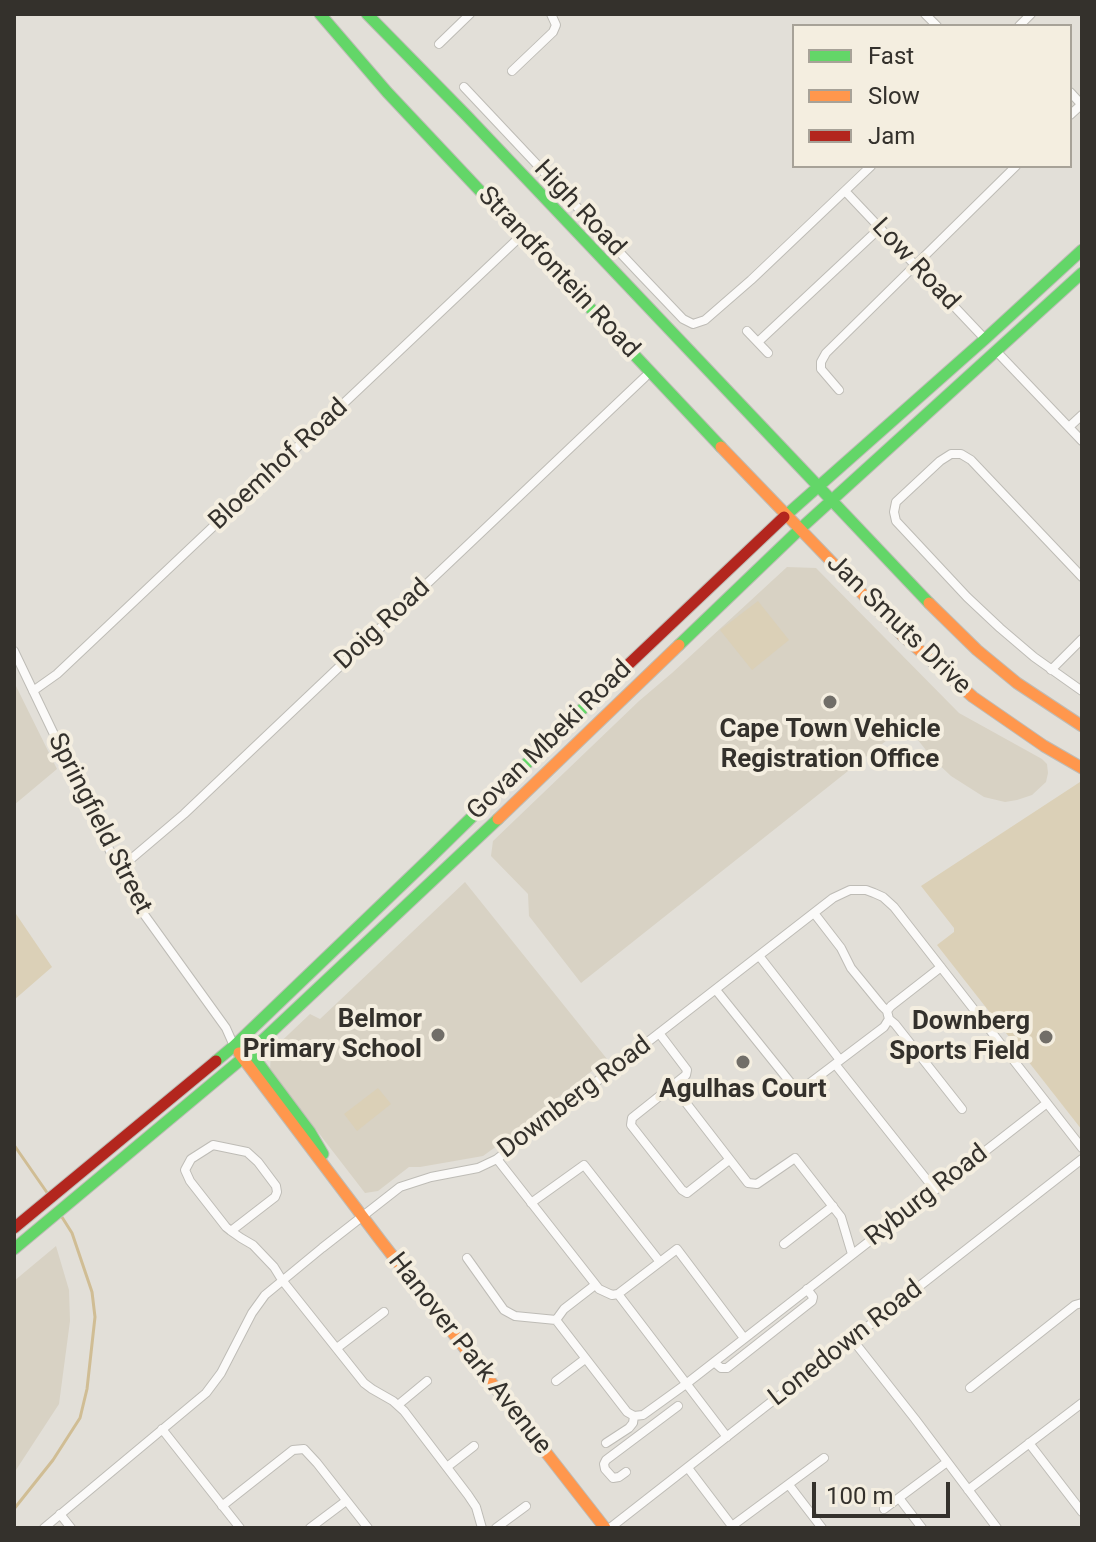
<!DOCTYPE html>
<html>
<head>
<meta charset="utf-8">
<style>
	body { margin:0 }
	#map { position:relative; width:1096px; height:1542px; overflow:hidden; background:#e2dfd8; font-family:Roboto,sans-serif }
	canvas { display:block }
	.frame { position:absolute; inset:0; border:16px solid #34312c; pointer-events:none }
	.legend { position:absolute; left:792px; top:24px; width:280px; height:144px; box-sizing:border-box; background:#f4eee0; border:2px solid #a7a298; margin:0; padding:10px 14px; list-style:none; font-size:24px; color:#34312c }
	.legend li { display:flex; align-items:center; gap:16px; height:40px }
	.legend b { width:40px; border:2px solid #a7a298 }
	.scale { position:absolute; left:812px; top:1482px; width:138px; height:36px; box-sizing:border-box; border:4px solid #34312c; border-top:0; padding-left:10px; font-size:24px; line-height:28px; white-space:nowrap; color:#34312c; -webkit-text-stroke:6px #f4eee0; paint-order:stroke }
</style>
</head>
<body>
<div id="map">
<canvas width="1096" height="1542"></canvas>
<div class="frame"></div>
<ul class="legend">
<li><b style="height:10px;background:#63d668"></b>Fast</li>
<li><b style="height:10px;background:#ff974d"></b>Slow</li>
<li><b style="height:10px;background:#b3261e"></b>Jam</li>
</ul>
<div class="scale">100 m</div>
</div>
<script>
const ctx = document.querySelector('canvas').getContext('2d');
ctx.lineJoin = 'round';
function paint(path, color) {
  ctx.fillStyle = color;
  ctx.fill(path, 'evenodd');
}
function poly(rows) {
  const path = new Path2D();
  for (const r of rows) {
    path.moveTo(r[0], r[1]);
    for (let i = 2; i < r.length; i += 2) path.lineTo(r[i], r[i + 1]);
  }
  return path;
}
function stroke(path, color, width, dash) {
  ctx.strokeStyle = color;
  ctx.lineWidth = width;
  ctx.lineCap = dash ? 'butt' : 'round';
  ctx.setLineDash(dash || []);
  ctx.stroke(path);
}
function label(font, color, halo, rows, align = 'center') {
  ctx.font = font + ' Roboto,sans-serif';
  ctx.lineWidth = 8;
  ctx.setLineDash([]);
  ctx.textBaseline = 'middle';
  ctx.strokeStyle = halo;
  ctx.fillStyle = color;
  for (const [text, x, y, turn = 0] of rows) {
    ctx.save();
    ctx.translate(x, y);
    ctx.rotate((+turn || 0) * Math.PI / 180);
    ctx.textAlign = isNaN(turn) ? turn : align;
    if (halo) ctx.strokeText(text, 0, 0);
    ctx.fillText(text, 0, 0);
    ctx.restore();
  }
}
paint(poly([
	[787,567,816,568,959,713,1042,759,1047,764,1048,773,1046,782,1032,795,1017,800,1005,802,984,797,951,776,933,759,906,725,581,983,529,916,528,894,491,856,493,841,639,701,672,673],
	[14,682,57,769,14,805],
	[465,882,607,1059,501,1143,483,1156,420,1167,409,1167,378,1191,365,1193,270,1070,271,1051,310,1014,320,1019],
	[56,1246,69,1290,70,1321,59,1404,14,1473,14,1281]
]), '#d8d2c4');
paint(poly([
	[758,601,789,640,752,670,720,630],
	[1080,782,1082,783,1082,1130,937,945,954,932,954,928,921,886],
	[14,911,52,967,14,1000],
	[378,1088,391,1104,357,1131,344,1114]
]), '#dbd0b7');
stroke(poly([
	[14,1145,48,1194],
	[14,1509,53,1460,80,1418,87,1389,95,1317,92,1292,72,1233,60,1214]
]), '#d0bd94', 3);
const street = poly([
	[925,14,937,26],
	[1019,26,1031,14],
	[439,44,470,14],
	[512,71,553,32,556,25,551,14],
	[464,87,641,275,683,319,693,324,705,320,751,280,871,166],
	[1070,92,1082,105],
	[1070,115,1082,104],
	[845,191,985,339],
	[747,331,768,353],
	[758,342,880,228],
	[997,352,1082,441],
	[839,390,821,369,821,362,826,353,1016,166],
	[1069,427,1082,415],
	[1082,577,971,460,961,454,951,454,940,461,896,502,894,512,896,521,967,597,1000,628,1034,657,1082,691],
	[14,651,133,899,226,1028,234,1046],
	[1051,670,1082,639],
	[33,691,57,674,522,235],
	[118,870,184,814,645,377],
	[814,913,841,948,851,968,882,1006,887,1011],
	[760,957,840,1060],
	[716,990,798,1092,884,1027,889,1019,887,1011,891,1006,941,967],
	[889,1019,895,1024,962,1109],
	[659,1033,684,1066,687,1070,686,1075,632,1118,631,1125,682,1190,687,1193,729,1160],
	[835,1064,935,1190],
	[673,1086,748,1183,757,1184,795,1158,841,1217,852,1254],
	[497,1159,599,1289,612,1295,618,1294],
	[531,1203,584,1165,660,1262],
	[231,1231,275,1197,277,1192,276,1186,258,1162,247,1152,213,1145,191,1159,185,1170,190,1181,226,1227,231,1231,241,1238,253,1245,274,1267,282,1280,364,1383,372,1389,393,1401,404,1411,468,1495,476,1507,482,1528],
	[784,1244,833,1206],
	[467,1258,504,1310,515,1316,556,1320],
	[618,1294,677,1249,744,1338],
	[618,1294,727,1437],
	[556,1320,627,1412,634,1416],
	[556,1320,564,1309,595,1285],
	[852,1339,915,1419,997,1528],
	[337,1348,384,1312],
	[714,1362,721,1368,727,1368,812,1301,813,1297,807,1289],
	[556,1381,585,1359],
	[970,1388,1075,1305,1082,1303],
	[398,1405,427,1381],
	[634,1416,643,1415,686,1384,1047,1103],
	[162,1429,240,1528],
	[606,1443,629,1428,633,1423,634,1416],
	[1029,1443,1082,1512],
	[447,1467,474,1446],
	[688,1468,732,1526],
	[626,1472,619,1477,613,1478,605,1469,604,1464,606,1460,678,1406],
	[789,1485,822,1528],
	[968,1490,1082,1403],
	[899,1498,922,1528],
	[222,1506,293,1450,304,1449,317,1463,368,1528],
	[884,1509,947,1462],
	[60,1514,71,1528],
	[732,1526,824,1458],
	[44,1528,206,1393,221,1373,252,1313,265,1295,322,1248,400,1187,431,1177,478,1168,497,1159,833,898,850,890,866,890,874,893,883,897,894,907,1082,1148],
	[310,1528,346,1501],
	[496,1528,526,1506],
	[610,1528,1082,1159]
]);
const fast = poly([
	[320,14,387,92,721,447],
	[367,14,467,116,929,603],
	[784,517,985,339,1082,250],
	[679,645,800,529,1082,273],
	[247,1048,310,1132,323,1154],
	[216,1061,234,1046,431,857,611,681],
	[14,1249,250,1052,498,819]
]);
const slow = poly([
	[721,447,902,635,973,697,1044,746,1082,768],
	[929,603,977,650,1017,683,1082,726],
	[498,819,679,645],
	[239,1053,381,1241,605,1528]
]);
const jam = poly([
	[611,681,784,517],
	[14,1228,216,1061]
]);
stroke(street, '#bebcb6', 10);
stroke(fast, '#bebcb6', 13);
stroke(slow, '#bebcb6', 13);
stroke(jam, '#bebcb6', 13);
stroke(street, '#fbfaf9', 8);
stroke(fast, '#63d668', 11);
stroke(slow, '#ff974d', 11);
stroke(jam, '#b3261e', 11);
for (const [x, y, r, color] of [
	[830,702,8,"#716e68"],
	[438,1035,8,"#716e68"],
	[1046,1037,8,"#716e68"],
	[743,1062,8,"#716e68"]
]) {
  const dot = new Path2D();
  dot.arc(x, y, r, 0, 2 * Math.PI);
  ctx.fillStyle = color;
  ctx.fill(dot);
  stroke(dot, '#f4eee0', 3);
}
label('26px', '#34312c', '#f4eee0', [
	["High Road",579,209,47],
	["Low Road",915,265,47],
	["Strandfontein Road",558,273,47],
	["Bloemhof Road",279,465,-43],
	["Doig Road",383,625,-43],
	["Jan Smuts Drive",898,625,44],
	["Govan Mbeki Road",550,741,-44],
	["Springfield Street",99,824,63],
	["Downberg Road",575,1098,-37],
	["Ryburg Road",927,1196,-38],
	["Lonedown Road",846,1344,-38],
	["Hanover Park Avenue",469,1354,52]
]);
label('bold 26px', '#34312c', '#f4eee0', [
	["Cape Town Vehicle",830,730],
	["Registration Office",830,760],
	["Belmor",422,1020,"right"],
	["Primary School",422,1050,"right"],
	["Downberg",1030,1022,"right"],
	["Sports Field",1030,1052,"right"],
	["Agulhas Court",743,1090]
]);
</script>
</body>
</html>
